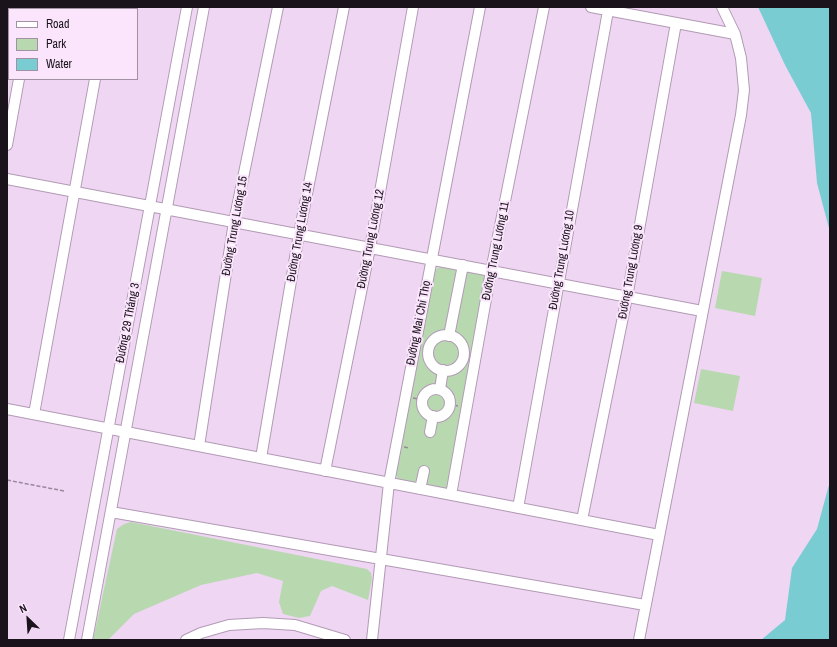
<!DOCTYPE html>
<html>
<head>
<meta charset="utf-8">
<style>
	body { margin:0 }
	#map { position:relative; width:837px; height:647px; overflow:hidden; background:#efd6f3; font-family:"Archivo Narrow",sans-serif }
	canvas { display:block }
	.frame { position:absolute; inset:0; border:8px solid #1b131c; pointer-events:none }
	.legend { position:absolute; left:8px; top:8px; width:130px; height:72px; box-sizing:border-box; background:#fae5fc; border:1px solid #a191a2; margin:0; padding:5px 7px; list-style:none; font-size:12px; color:#1b131c }
	.legend li { display:flex; align-items:center; gap:8px; height:20px }
	.legend b { width:20px; border:1px solid #a191a2 }
	.north { position:absolute; left:8px; top:599px; width:40px; height:40px; -webkit-text-stroke:3px #fae5fc; paint-order:stroke; rotate:335deg; font-size:11px; font-weight:700; line-height:16px; text-align:center; color:#1b131c }
	.north::after { content:''; display:block; margin:auto; width:14px; height:18px; background:#1b131c; clip-path:polygon(50% 0,100% 100%,50% 72%,0 100%) }
</style>
</head>
<body>
<div id="map">
<canvas width="837" height="647"></canvas>
<div class="frame"></div>
<ul class="legend">
<li><b style="height:5px;background:#fff"></b>Road</li>
<li><b style="height:11px;background:#b8d9b0"></b>Park</li>
<li><b style="height:11px;background:#79cdd2"></b>Water</li>
</ul>
<div class="north">N</div>
</div>
<script>
const ctx = document.querySelector('canvas').getContext('2d');
ctx.lineJoin = 'round';
function paint(path, color) {
  ctx.fillStyle = color;
  ctx.fill(path, 'evenodd');
}
function poly(rows) {
  const path = new Path2D();
  for (const r of rows) {
    if (r.length === 3) {
      path.moveTo(r[0] + r[2], r[1]);
      path.arc(r[0], r[1], r[2], 0, 2 * Math.PI);
      continue;
    }
    path.moveTo(r[0], r[1]);
    for (let i = 2; i < r.length; i += 2) path.lineTo(r[i], r[i + 1]);
  }
  return path;
}
function stroke(path, color, width, dash) {
  ctx.strokeStyle = color;
  ctx.lineWidth = width;
  ctx.lineCap = dash ? 'butt' : 'round';
  ctx.setLineDash(dash || []);
  ctx.stroke(path);
}
function label(font, color, halo, rows, align = 'center') {
  ctx.font = font + ' "Archivo Narrow",sans-serif';
  ctx.lineWidth = 4;
  ctx.setLineDash([]);
  ctx.textBaseline = 'middle';
  ctx.strokeStyle = halo;
  ctx.fillStyle = color;
  for (const [text, x, y, turn = 0] of rows) {
    ctx.save();
    ctx.translate(x, y);
    ctx.rotate((+turn || 0) * Math.PI / 180);
    ctx.textAlign = isNaN(turn) ? turn : align;
    if (halo) ctx.strokeText(text, 0, 0);
    ctx.fillText(text, 0, 0);
    ctx.restore();
  }
}
paint(poly([
	[442,266,480,273,486,278,450,482,447,489,441,490,398,481,396,473,434,270],
	[722,271,762,278,755,316,715,308],
	[701,369,740,376,733,411,694,403],
	[131,522,367,569,371,573,372,579,368,600,332,586,321,591,310,616,299,618,283,614,279,602,283,581,257,573,201,585,134,614,108,640,93,640,117,529,124,524]
]), '#b8d9b0');
paint(poly([
	[758,7,830,7,830,232,817,183,811,113,785,65],
	[830,481,830,640,761,640,785,620,792,568,817,529]
]), '#79cdd2');
const minor = poly([
	[591,7,735,34],
	[32,9,33,7],
	[109,9,109,7],
	[7,145,19,79],
	[7,179,702,311],
	[446,353,18],
	[449,336,463,265],
	[440,389,443,370],
	[436,403,14],
	[7,409,659,535],
	[34,414,95,79],
	[430,432,433,416],
	[199,446,234,222,278,7],
	[261,458,299,234,344,7],
	[325,471,370,248,413,7],
	[420,489,424,471],
	[451,495,491,271,544,7],
	[518,508,608,11],
	[111,512,645,605],
	[582,520,627,297,676,23],
	[69,640,187,7],
	[87,640,204,7],
	[186,640,201,633,229,625,263,623,295,625,345,640],
	[372,640,389,483,480,7],
	[639,640,741,115,744,90,741,58,735,34,722,7]
]);
stroke(minor, '#b29ab5', 12);
stroke(poly([
	[424,349,429,350],
	[413,398,423,400],
	[450,404,458,406],
	[404,447,409,448],
	[7,480,64,491]
]), '#9a889d', 1.5, [4, 2]);
stroke(minor, '#fff', 10);
label('12px', '#1b131c', '#fae5fc', [
	["Đường Trung Lương 15",235,226,-80],
	["Đường Trung Lương 14",300,232,-80],
	["Đường Trung Lương 12",371,239,-79],
	["Đường Trung Lương 11",496,251,-79],
	["Đường Trung Lương 10",562,260,-80],
	["Đường Trung Lương 9",631,272,-80],
	["Đường 29 Tháng 3",128,323,-79],
	["Đường Mai Chí Thọ",419,323,-79]
]);
</script>
</body>
</html>
